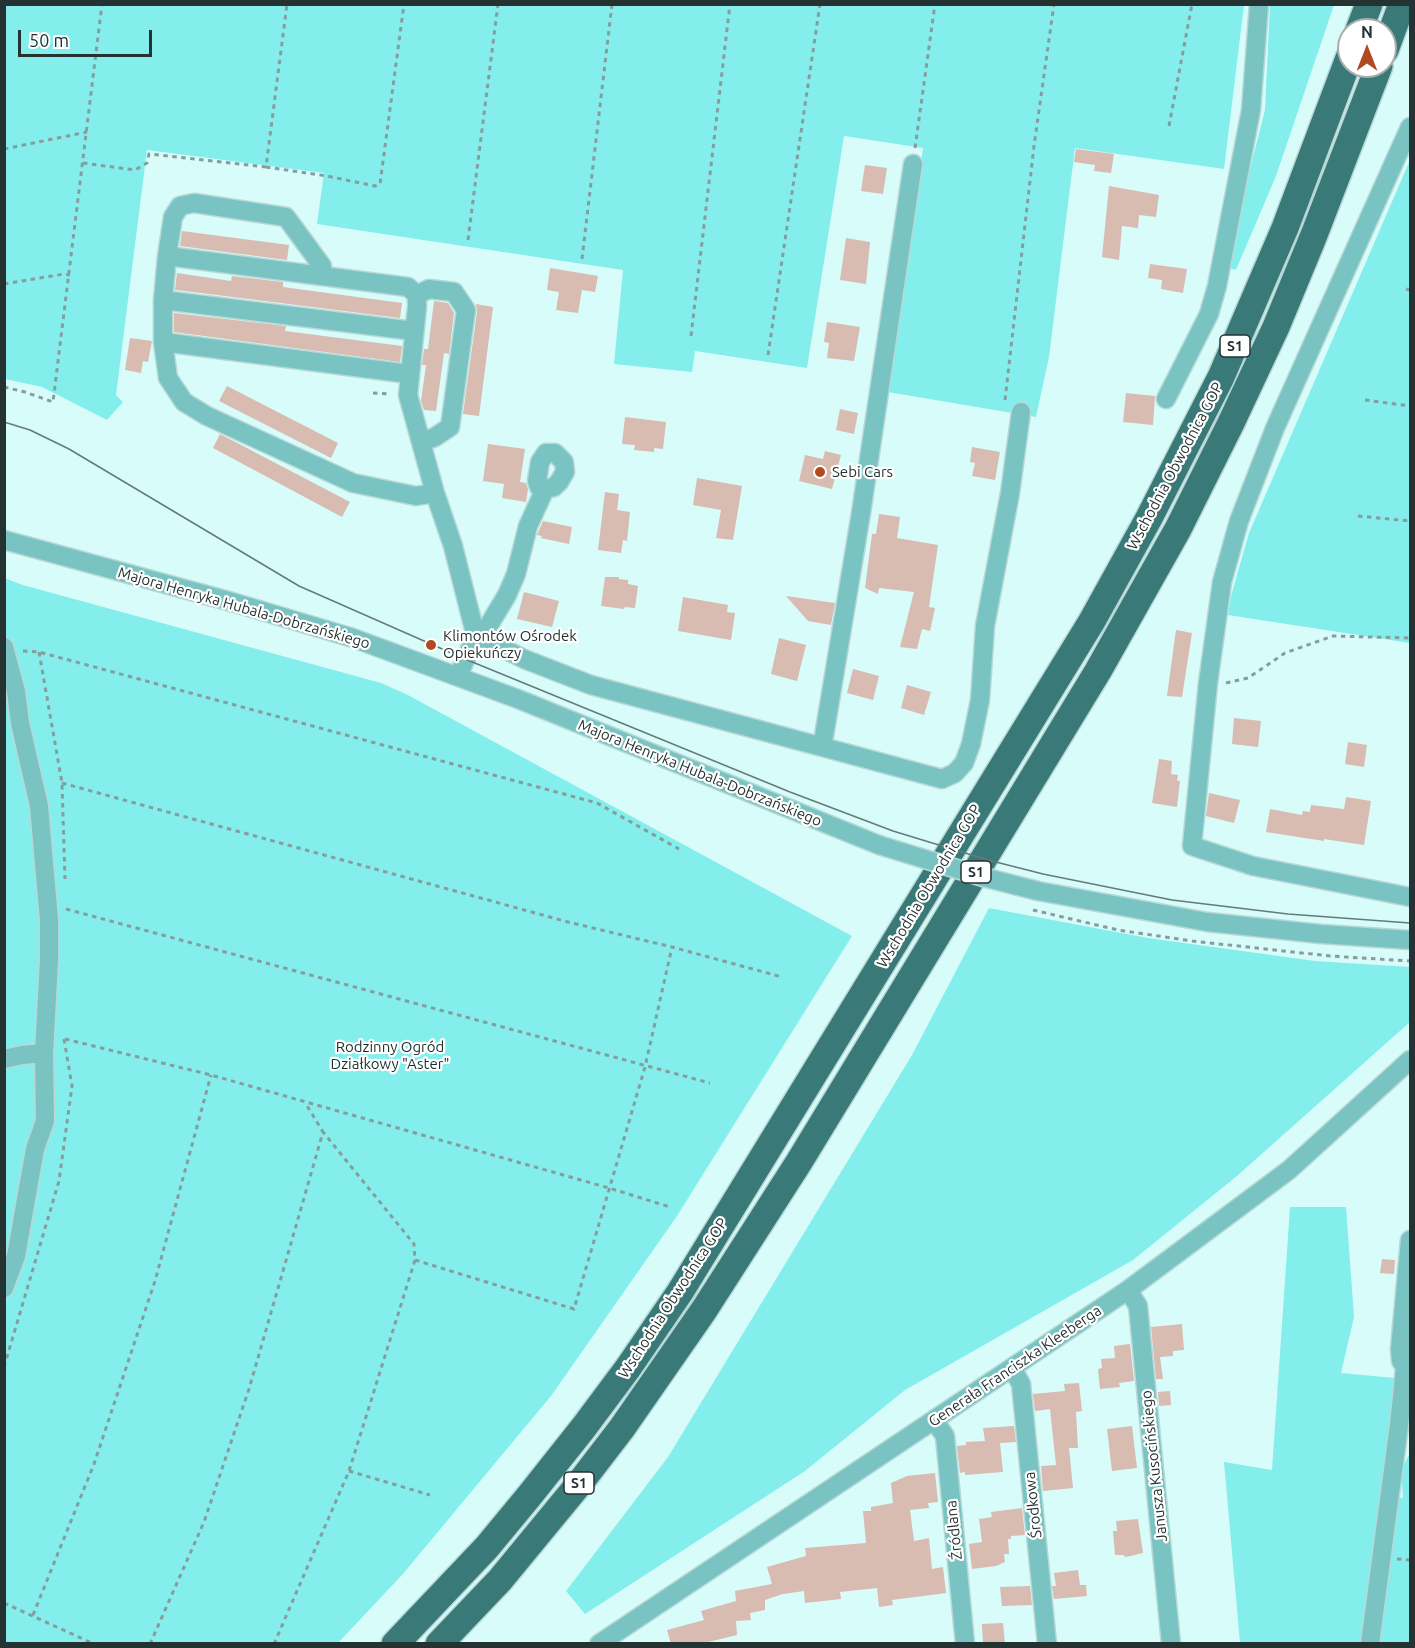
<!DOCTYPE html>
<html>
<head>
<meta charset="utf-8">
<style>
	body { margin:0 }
	#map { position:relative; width:1415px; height:1648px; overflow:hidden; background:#d8fcfa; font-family:Ubuntu,sans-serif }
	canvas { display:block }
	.frame { position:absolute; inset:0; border:6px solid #253232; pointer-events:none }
	.north { position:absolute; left:1337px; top:18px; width:60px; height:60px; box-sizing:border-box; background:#fff; border:2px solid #a8adad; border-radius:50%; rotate:0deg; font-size:16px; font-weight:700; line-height:24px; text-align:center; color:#253232 }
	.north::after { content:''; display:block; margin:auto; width:21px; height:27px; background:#b04a20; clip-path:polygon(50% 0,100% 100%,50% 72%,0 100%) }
	.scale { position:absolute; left:18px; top:30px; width:134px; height:27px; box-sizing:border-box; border:3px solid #253232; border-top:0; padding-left:8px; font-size:18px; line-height:21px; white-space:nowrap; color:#253232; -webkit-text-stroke:4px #fff; paint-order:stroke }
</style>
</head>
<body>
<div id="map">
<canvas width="1415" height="1648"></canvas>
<div class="frame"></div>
<div class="north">N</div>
<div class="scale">50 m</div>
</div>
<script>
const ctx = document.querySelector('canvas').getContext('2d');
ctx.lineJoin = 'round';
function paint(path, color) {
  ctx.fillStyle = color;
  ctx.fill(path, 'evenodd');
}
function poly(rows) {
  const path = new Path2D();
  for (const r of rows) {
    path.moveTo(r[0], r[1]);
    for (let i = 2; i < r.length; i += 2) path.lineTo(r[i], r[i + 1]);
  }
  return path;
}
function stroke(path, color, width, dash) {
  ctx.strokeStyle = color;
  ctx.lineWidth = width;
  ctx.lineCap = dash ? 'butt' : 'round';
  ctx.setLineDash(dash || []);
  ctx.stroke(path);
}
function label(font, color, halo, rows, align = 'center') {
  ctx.font = font + ' Ubuntu,sans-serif';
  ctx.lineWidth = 4.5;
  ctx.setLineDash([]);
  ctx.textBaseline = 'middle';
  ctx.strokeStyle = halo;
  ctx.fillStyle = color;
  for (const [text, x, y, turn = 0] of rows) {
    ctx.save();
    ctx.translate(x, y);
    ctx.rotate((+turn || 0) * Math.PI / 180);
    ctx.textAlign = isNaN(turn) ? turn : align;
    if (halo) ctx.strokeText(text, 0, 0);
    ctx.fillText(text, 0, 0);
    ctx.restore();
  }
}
paint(poly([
	[5,5,1244,5,1224,169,1075,148,1049,357,1036,417,888,392,923,148,844,136,807,368,695,351,692,372,614,364,623,270,317,224,324,173,147,150,116,395,123,402,107,420,42,387,5,379],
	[1270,5,1334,5,1276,176,1236,270,1225,267,1265,110],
	[1410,160,1410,643,1228,615,1231,596,1249,533],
	[4,578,23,585,381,683,406,694,852,936,677,1216,551,1396,402,1575,338,1643,5,1643],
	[989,908,1148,938,1315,961,1410,967,1410,1022,1237,1176,1133,1260,905,1390,805,1471,585,1614,566,1591,668,1457,912,1055],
	[1290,1207,1346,1207,1354,1317,1341,1373,1395,1378,1382,1497,1403,1498,1401,1470,1410,1453,1410,1643,1240,1643,1224,1462,1272,1470]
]), '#84eeec');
paint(poly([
	[1076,149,1114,154,1111,173,1094,171,1095,165,1074,162],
	[865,165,887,168,883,194,861,191],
	[1109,186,1159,195,1156,217,1139,215,1138,228,1122,226,1119,260,1102,257],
	[182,231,289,245,287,260,180,246],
	[846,238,870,242,866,284,840,280],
	[1150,264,1187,269,1183,293,1161,289,1162,280,1148,278],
	[550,268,598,276,595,292,582,290,578,313,556,310,559,292,547,290],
	[177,273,231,281,232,276,283,282,283,287,402,303,400,318,177,290,175,290],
	[434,301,448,303,454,313,449,354,444,353,436,411,424,410,421,401,426,365,422,365,424,349,428,349],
	[476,304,493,307,479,416,463,414,477,312],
	[174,313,286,326,285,331,402,346,400,362,174,332],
	[827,322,860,327,854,361,827,358,829,343,824,342],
	[130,338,152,341,148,362,143,361,141,373,125,370],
	[227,386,338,443,331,458,219,401],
	[1126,393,1155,396,1153,425,1123,422],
	[840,409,858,413,854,434,836,430],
	[625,417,666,422,663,449,654,448,654,452,634,450,635,445,622,444],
	[220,434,350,502,342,517,213,448],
	[488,444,525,449,520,482,526,483,528,489,526,502,502,498,504,484,483,481],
	[972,447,1000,452,995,480,972,476,975,463,970,462],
	[825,451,841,455,832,489,799,481,805,455,823,459],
	[697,478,742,486,733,540,716,538,721,510,693,505],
	[605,492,619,494,617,510,630,512,627,541,623,540,621,553,598,550],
	[879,514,900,517,897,538,938,545,929,607,935,608,930,631,922,629,917,649,900,647,914,592,879,588,878,594,865,588,872,534,876,534],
	[543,521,572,527,569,544,541,538,542,536,537,535],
	[605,577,619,577,619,579,628,580,628,584,638,586,635,608,625,607,624,609,601,606],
	[524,592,559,601,552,627,517,619],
	[786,596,835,603,831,625,808,621],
	[683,597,728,605,727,612,735,613,731,640,678,631],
	[1176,630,1192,633,1182,697,1167,696],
	[779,638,806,645,797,681,771,674],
	[853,669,879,676,873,700,847,693],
	[907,685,931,692,924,715,901,708],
	[1234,718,1261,721,1258,747,1232,744],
	[1348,742,1367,745,1364,767,1345,764],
	[1159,759,1172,761,1171,774,1178,775,1177,781,1180,781,1177,807,1152,803],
	[1209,793,1240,800,1234,823,1206,816],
	[1346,797,1371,801,1364,845,1324,839,1324,841,1266,832,1270,809,1302,815,1303,811,1310,812,1311,805,1344,809],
	[1382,1259,1395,1260,1394,1274,1380,1273],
	[1182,1324,1184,1350,1173,1351,1173,1356,1160,1357,1163,1379,1156,1379,1151,1327],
	[1130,1344,1134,1381,1119,1383,1120,1387,1100,1389,1098,1369,1102,1368,1101,1359,1115,1358,1114,1346],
	[1079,1383,1082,1411,1076,1412,1078,1448,1069,1448,1073,1488,1043,1491,1041,1466,1056,1465,1050,1409,1035,1411,1033,1394,1065,1391,1064,1384],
	[1170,1391,1171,1405,1159,1406,1158,1392],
	[1014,1426,1016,1442,1000,1443,1003,1472,965,1475,965,1472,960,1473,957,1446,966,1445,966,1442,985,1441,983,1428],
	[1132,1426,1137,1468,1112,1471,1107,1429],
	[935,1473,938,1502,928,1503,929,1508,910,1510,914,1541,929,1538,932,1569,943,1567,946,1593,892,1600,893,1605,879,1607,877,1588,840,1592,841,1599,805,1603,804,1591,783,1594,765,1600,765,1610,750,1613,751,1620,736,1621,737,1635,700,1644,671,1644,667,1630,704,1620,701,1611,736,1601,735,1591,772,1584,767,1567,806,1556,805,1548,866,1543,863,1511,871,1511,871,1507,893,1503,891,1483,907,1476],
	[1022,1508,1025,1535,1011,1536,1011,1539,1008,1539,1009,1554,1004,1554,1005,1562,996,1566,972,1569,969,1544,982,1542,979,1519,992,1517,991,1512],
	[1138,1519,1143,1553,1126,1557,1123,1555,1115,1555,1113,1531,1117,1531,1116,1521],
	[1078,1570,1080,1585,1086,1585,1087,1596,1054,1599,1052,1586,1056,1586,1054,1573],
	[1030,1586,1032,1605,1002,1606,1000,1587],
	[1003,1623,1005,1644,983,1644,982,1624]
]), '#d8bbb1');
const minor = poly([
	[1410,127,1275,428,1239,521,1222,582,1208,683,1192,846,1253,866,1410,897],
	[167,256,408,287,417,295,417,307,408,395,435,493,453,546,474,629,479,636,486,630,507,595,516,574,528,526,545,489,554,487,559,482,565,472,564,462,555,453,546,453,540,462,537,481,539,487,545,489],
	[321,276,322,266,286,217,194,203,180,206,173,217,167,256,163,300,163,342,168,378,184,402,207,416,353,483,416,496,435,493],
	[417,295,429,289,454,292,466,310,450,427,435,437,421,442],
	[163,300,414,331],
	[163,342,409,374],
	[1166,399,1209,314,1217,286,1251,110,1259,4],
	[4,540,232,602,353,638,518,699,879,845],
	[4,647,16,691,20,723,39,806,49,920,49,960,44,1053,45,1121,35,1149,16,1256,4,1288],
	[458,676,470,649,479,636,524,659,591,685,942,779,955,773,964,763,971,744,980,700,985,626,1010,493,1021,412],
	[821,746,824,736,861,513,913,164],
	[1038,891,1207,922,1321,934,1410,940],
	[4,1059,22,1055,44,1053],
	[1410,1240,1400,1349,1401,1361,1410,1373],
	[1128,1290,1138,1306,1171,1644],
	[1012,1368,1021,1384,1047,1644],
	[934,1420,945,1436,965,1644],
	[599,1644,1128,1290,1289,1170,1410,1060],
	[1370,1644,1399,1425,1405,1368]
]);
const highway = poly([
	[1359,30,1369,4],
	[1385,50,1402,4],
	[395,1644,487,1547,530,1495,584,1427,628,1368,680,1292,1092,621,1149,518,1221,377,1285,228,1349,58],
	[439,1644,500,1580,579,1484,622,1428,704,1310,799,1162,1098,671,1178,529,1231,423,1276,327,1314,235,1379,66]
]);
stroke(minor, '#b8d8d6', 21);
stroke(highway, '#b8d8d6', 30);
stroke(poly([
	[1169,126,1192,4],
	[915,148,935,4],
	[4,149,87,132],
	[83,163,135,170,147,163,149,154,266,167,287,4],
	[266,167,327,176,375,186,380,184,404,4],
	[468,240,498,4],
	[582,259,612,4],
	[4,284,64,274,70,275],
	[1406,289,1410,290],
	[691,336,730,4],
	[768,355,820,4],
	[4,387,25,392,53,402,102,4],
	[373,393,391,394],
	[1005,400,1034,146,1054,4],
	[1365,400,1410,406],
	[1358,516,1410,521],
	[23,651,39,652,597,803,679,849],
	[39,652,62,783,65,879],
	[1226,683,1248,678,1285,653,1333,636,1410,638],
	[62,783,568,922,672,947,782,977],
	[66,909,710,1083],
	[1033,910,1118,930,1192,941,1330,956,1410,961],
	[65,1039,211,1075,609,1188,670,1207],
	[415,1260,574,1309,645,1067,672,947],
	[4,1367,59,1181,72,1086,64,1039],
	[349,1471,430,1495],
	[1397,1559,1410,1560],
	[4,1603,94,1644],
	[33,1615,94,1464,155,1281,211,1075],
	[150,1644,204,1522,249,1389,323,1132,306,1104],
	[274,1644,349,1471,415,1260,414,1244,323,1132]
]), '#859e9d', 3, [4.5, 4.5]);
stroke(minor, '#79c4c2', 18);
stroke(highway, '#397a78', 27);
stroke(poly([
	[4,422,30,430,69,449,299,586,465,659,790,792,893,831,988,860,1043,874,1172,900,1288,914,1410,923]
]), '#657a79', 1.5);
const minorBridge = poly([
	[879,845,983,877,1038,891]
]);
stroke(minorBridge, '#b8d8d6', 21, []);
stroke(minorBridge, '#79c4c2', 18);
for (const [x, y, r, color] of [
	[820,472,6,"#b04a20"],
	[431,645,6,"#b04a20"]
]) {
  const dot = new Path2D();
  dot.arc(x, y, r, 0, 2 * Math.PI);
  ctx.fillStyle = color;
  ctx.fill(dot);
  stroke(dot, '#fff', 2);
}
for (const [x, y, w] of [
	[1235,346,30],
	[976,872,30],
	[579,1483,30]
]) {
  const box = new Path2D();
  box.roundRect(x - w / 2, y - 11, w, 22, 4.5);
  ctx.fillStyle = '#fff';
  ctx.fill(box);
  stroke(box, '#253232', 1.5);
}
label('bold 14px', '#253232', null, [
	["S1",1235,346],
	["S1",976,872],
	["S1",579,1483]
]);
label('15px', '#253232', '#fff', [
	["Wschodnia Obwodnica GOP",1175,466,-62],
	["Majora Henryka Hubala-Dobrzańskiego",244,608,16],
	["Majora Henryka Hubala-Dobrzańskiego",700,773,22],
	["Wschodnia Obwodnica GOP",929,886,-59],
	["Wschodnia Obwodnica GOP",673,1298,-57],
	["Generała Franciszka Kleeberga",1015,1366,-34],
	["Janusza Kusocińskiego",1154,1466,-96],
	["Środkowa",1033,1505,-96],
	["Źródlana",954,1530,-96]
]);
label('15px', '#253232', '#fff', [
	["Sebi Cars",832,472],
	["Klimontów Ośrodek",443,636],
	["Opiekuńczy",443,653]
], 'left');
label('15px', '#1a302f', '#fff', [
	["Rodzinny Ogród",390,1047],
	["Działkowy \"Aster\"",390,1064]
]);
</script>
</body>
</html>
